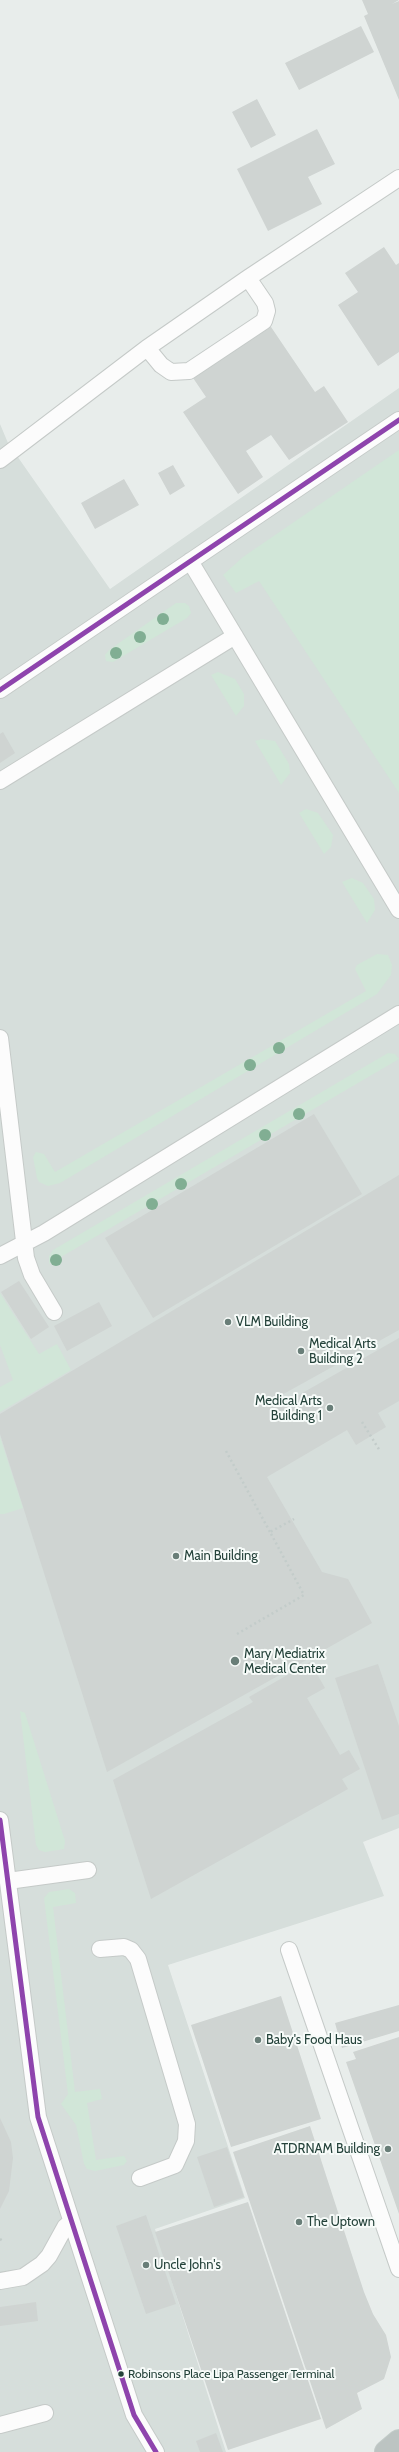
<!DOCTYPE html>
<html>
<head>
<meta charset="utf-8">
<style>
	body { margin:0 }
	canvas { display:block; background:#e8edeb }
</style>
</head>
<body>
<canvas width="399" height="2452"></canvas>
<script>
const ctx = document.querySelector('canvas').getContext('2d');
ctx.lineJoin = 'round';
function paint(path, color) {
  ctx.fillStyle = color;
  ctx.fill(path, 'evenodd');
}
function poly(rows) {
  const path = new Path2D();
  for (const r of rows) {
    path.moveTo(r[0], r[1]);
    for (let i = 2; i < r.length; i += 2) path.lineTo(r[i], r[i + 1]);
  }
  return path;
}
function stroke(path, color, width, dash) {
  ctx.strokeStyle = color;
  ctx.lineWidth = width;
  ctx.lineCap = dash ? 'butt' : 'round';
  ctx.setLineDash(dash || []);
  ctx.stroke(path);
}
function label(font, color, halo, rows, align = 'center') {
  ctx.font = font + ' Cabin,sans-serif';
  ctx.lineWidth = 4;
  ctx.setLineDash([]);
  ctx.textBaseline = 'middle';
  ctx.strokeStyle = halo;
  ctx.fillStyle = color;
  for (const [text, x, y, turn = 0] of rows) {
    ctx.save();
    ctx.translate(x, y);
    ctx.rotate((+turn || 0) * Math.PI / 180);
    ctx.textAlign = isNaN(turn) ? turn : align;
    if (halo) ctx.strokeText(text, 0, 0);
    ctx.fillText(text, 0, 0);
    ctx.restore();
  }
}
paint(poly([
	[399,388,399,1828,363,1842,384,1896,168,1965,245,2198,155,2229,226,2452,0,2452,0,424,8,443,110,589]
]), '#d6dedb');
paint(poly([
	[399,450,399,793,259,581,236,593,223,575,243,557],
	[176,603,185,603,189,606,191,613,187,618,113,662,106,661,105,655,109,650],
	[218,672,235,679,244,694,244,706,236,716,211,675],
	[262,739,275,741,289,764,290,773,281,785,255,741],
	[306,809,318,813,333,835,331,847,324,854,299,813],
	[352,878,363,883,374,899,375,910,367,923,342,882],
	[377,954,388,955,392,965,391,975,377,994,60,1183,48,1186,39,1182,37,1178,33,1157,36,1152,44,1154,55,1172,366,991,355,969,357,965],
	[388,1053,395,1054,399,1059,49,1264,49,1256,53,1250],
	[0,1293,39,1354,57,1344,71,1370,0,1412,0,1387,13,1380,0,1345],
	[0,1437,23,1508,4,1514,0,1514],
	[20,1711,25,1713,65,1841,64,1849,45,1852,39,1850,36,1845],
	[69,1889,75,1893,76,1903,53,1907,75,2092,100,2089,102,2099,87,2103,96,2160,124,2156,127,2161,124,2165,95,2171,87,2169,84,2164,76,2125,61,2104,68,2094,44,1898,49,1892]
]), '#d1e6d8');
paint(poly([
	[362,0,399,0,392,4,399,1,399,100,364,16,368,14],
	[361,26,374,52,299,90,285,63],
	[257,99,276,135,251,148,232,112],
	[317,129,335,164,308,177,322,204,268,231,237,169],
	[384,247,396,265,399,263,399,352,378,366,338,305,358,292,345,273],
	[269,324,315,392,324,386,348,422,289,460,271,435,246,451,263,477,238,494,183,412,206,397,191,375],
	[173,465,185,486,170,495,158,473],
	[124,479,139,505,95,529,81,503],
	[3,732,15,753,0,763,0,734],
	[314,1114,362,1194,153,1318,105,1238],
	[399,1175,399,1330,278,1397,283,1404,399,1338,399,1401,378,1413,386,1427,356,1445,347,1430,267,1477,322,1572,348,1579,372,1623,107,1772,0,1434,0,1414],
	[19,1281,49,1327,31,1339,1,1292],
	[99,1302,112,1326,67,1351,54,1326],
	[310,1662,325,1688,307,1698,340,1755,349,1750,360,1769,342,1779,348,1789,151,1899,113,1780,253,1702,249,1697],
	[378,1664,399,1726,399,1814,382,1820,335,1678],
	[281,1996,321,2119,231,2147,191,2025],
	[399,2005,399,2031,342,2048,335,2023],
	[399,2037,399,2214,346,2062,356,2059,353,2052],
	[0,2118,11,2142,13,2158,9,2191,0,2209],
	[310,2126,364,2292,373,2314,386,2335,391,2357,384,2379,357,2393,362,2409,326,2429,233,2152],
	[227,2147,244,2197,214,2207,197,2157],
	[248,2202,321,2419,228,2450,155,2232],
	[146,2215,176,2304,146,2314,116,2226],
	[36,2302,38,2321,0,2326,0,2307],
	[216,2433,223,2452,200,2452,196,2441]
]), '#cfd4d2');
const lane = poly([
	[147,348,161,365,171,372,189,371,264,321,267,311,265,303,248,278],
	[0,460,147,348,248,278,399,178],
	[190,561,399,910],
	[0,690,399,420],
	[0,781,235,636],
	[0,1038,26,1258,32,1275,54,1312],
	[0,1256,44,1233,399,1014],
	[0,1820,38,2117,134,2415,156,2452],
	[8,1881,88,1870],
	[100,1949,124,1947,131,1950,138,1959,187,2124,186,2141,175,2165,140,2178],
	[289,1950,399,2269],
	[0,2281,23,2277,42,2264,49,2256,65,2227,71,2222],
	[0,2425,45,2413]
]);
const highway = poly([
	[386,2452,399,2441]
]);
stroke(lane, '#c5cac8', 18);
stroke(highway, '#c3ccc9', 24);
stroke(poly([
	[362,1422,380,1451],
	[226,1451,270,1532],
	[237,1634,304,1595,270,1532,294,1519],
	[0,2239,3,2241]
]), '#c3ccca', 2.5, [2, 3]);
stroke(lane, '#fcfcfc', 16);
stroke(highway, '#bcc4c2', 22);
stroke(poly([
	[0,690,399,420],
	[0,1820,38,2117,134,2415,156,2452]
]), '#8e44ad', 5);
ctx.fillStyle = '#81ae93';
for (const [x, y] of [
	[163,619],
	[140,637],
	[116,653],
	[279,1048],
	[250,1065],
	[299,1114],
	[265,1135],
	[181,1184],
	[152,1204],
	[56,1260]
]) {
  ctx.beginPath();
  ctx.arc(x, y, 6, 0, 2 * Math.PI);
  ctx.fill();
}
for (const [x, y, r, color] of [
	[228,1322,4,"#697e78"],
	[301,1351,4,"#697e78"],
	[330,1408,4,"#697e78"],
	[176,1556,4,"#697e78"],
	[235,1661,5,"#697e78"],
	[258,2040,4,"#697e78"],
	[388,2149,4,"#697e78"],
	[299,2222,4,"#697e78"],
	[146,2265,4,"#697e78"],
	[121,2374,3.5,"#24423a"]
]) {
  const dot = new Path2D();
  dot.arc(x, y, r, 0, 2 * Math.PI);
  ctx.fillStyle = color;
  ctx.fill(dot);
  stroke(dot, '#f7fbf9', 1.5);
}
label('12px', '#24423a', '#f7fbf9', [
	["Robinsons Place Lipa Passenger Terminal",128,2374]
], 'left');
label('13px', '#24423a', '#f7fbf9', [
	["VLM Building",236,1322],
	["Medical Arts",309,1344],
	["Building 2",309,1359],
	["Medical Arts",322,1401,"right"],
	["Building 1",322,1416,"right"],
	["Main Building",184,1556],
	["Mary Mediatrix",244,1654],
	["Medical Center",244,1669],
	["Baby's Food Haus",266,2040],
	["ATDRNAM Building",380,2149,"right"],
	["The Uptown",307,2222],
	["Uncle John's",154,2265]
], 'left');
</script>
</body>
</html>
